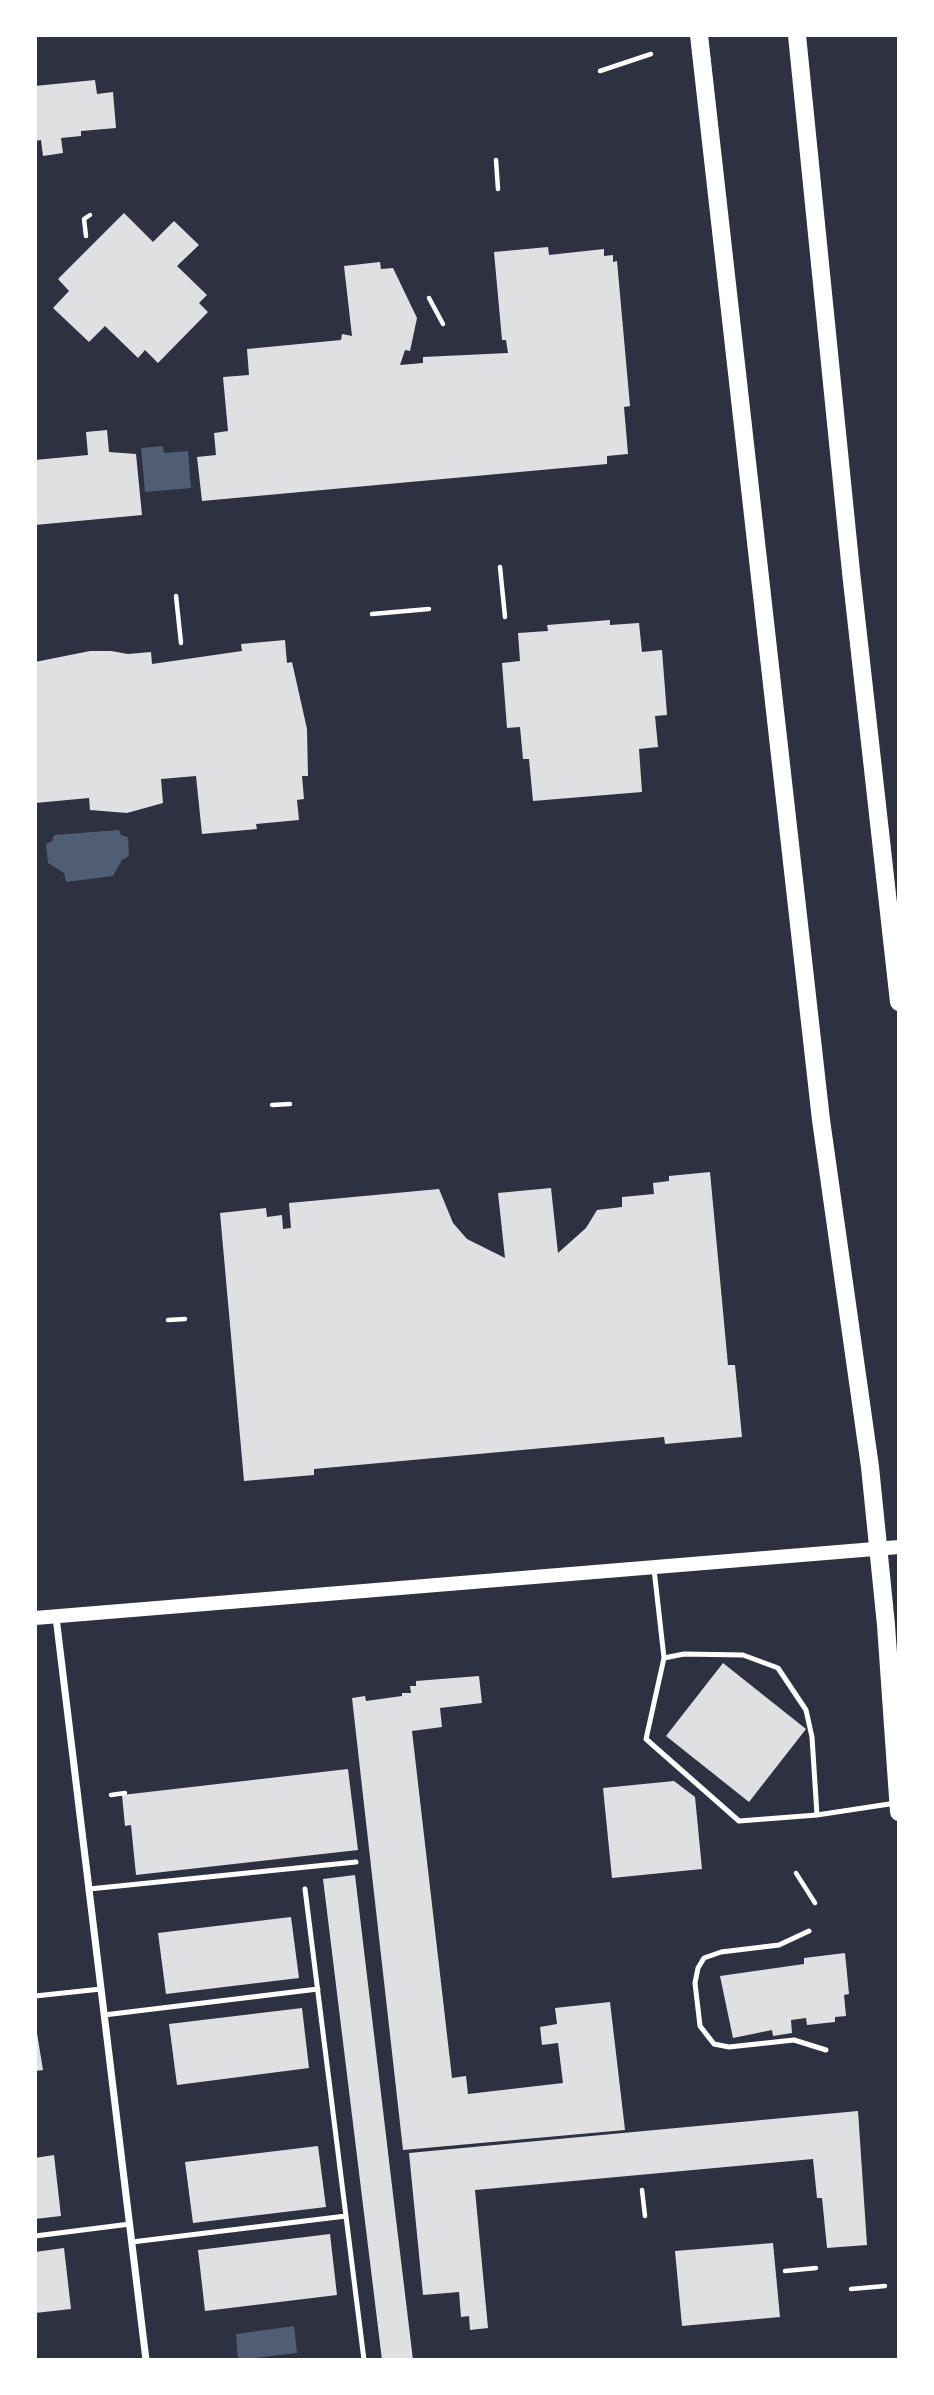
<!DOCTYPE html>
<html>
<head>
<meta charset="utf-8">
<style>
	body { margin:0 }
	#map { position:relative; width:934px; height:2395px; overflow:hidden; background:#2d3142; font-family:"Noto Serif",serif }
	canvas { display:block }
	.frame { position:absolute; inset:0; border:37px solid #fff; pointer-events:none }
</style>
</head>
<body>
<div id="map">
<canvas width="934" height="2395"></canvas>
<div class="frame"></div>
</div>
<script>
const ctx = document.querySelector('canvas').getContext('2d');
ctx.lineJoin = 'round';
function paint(path, color) {
  ctx.fillStyle = color;
  ctx.fill(path, 'evenodd');
}
function poly(rows) {
  const path = new Path2D();
  for (const r of rows) {
    path.moveTo(r[0], r[1]);
    for (let i = 2; i < r.length; i += 2) path.lineTo(r[i], r[i + 1]);
  }
  return path;
}
function stroke(path, color, width, dash) {
  ctx.strokeStyle = color;
  ctx.lineWidth = width;
  ctx.lineCap = dash ? 'butt' : 'round';
  ctx.setLineDash(dash || []);
  ctx.stroke(path);
}
paint(poly([
	[163,446,164,453,188,451,191,488,145,492,141,448],
	[119,830,121,835,128,837,129,856,122,860,113,876,66,882,64,873,48,863,46,844,52,841,54,835],
	[294,2326,297,2353,238,2360,236,2334]
]), '#4f5d75');
paint(poly([
	[95,80,97,94,113,92,116,128,81,131,81,136,61,138,63,153,43,156,41,140,35,141,35,86],
	[124,213,153,242,174,221,199,245,177,266,207,295,199,303,208,312,158,363,145,350,138,358,105,326,89,342,53,308,69,291,58,279],
	[548,247,549,255,604,249,604,256,613,255,613,262,617,261,630,406,624,407,628,454,607,456,607,464,202,501,197,457,216,455,214,433,228,431,223,377,249,375,247,349,341,340,342,334,352,336,344,266,380,262,381,269,393,268,417,318,410,351,405,350,400,365,423,363,423,357,508,353,506,340,502,340,494,252],
	[107,430,109,452,136,454,142,515,35,525,35,460,88,455,86,432],
	[610,620,610,625,639,623,642,652,662,650,667,715,655,716,658,747,639,749,642,792,533,801,529,759,523,759,520,727,507,728,502,663,520,661,518,633,548,631,547,625],
	[285,640,287,663,292,662,307,729,308,776,302,776,304,799,297,800,299,820,256,824,257,829,202,834,196,776,161,779,163,803,127,813,90,810,89,798,35,803,35,662,90,651,111,651,128,654,151,652,152,664,242,651,241,644],
	[710,1172,728,1365,735,1365,742,1437,665,1444,664,1437,314,1469,314,1475,244,1481,220,1213,266,1208,267,1217,282,1215,283,1229,291,1228,289,1203,439,1189,453,1223,467,1239,505,1258,498,1193,551,1188,558,1253,586,1228,597,1210,622,1207,622,1197,654,1194,653,1183,669,1181,669,1176],
	[723,1663,806,1729,749,1802,666,1736],
	[479,1676,482,1703,440,1708,442,1727,412,1731,452,2078,466,2076,468,2094,563,2083,558,2043,542,2045,540,2027,557,2024,555,2008,610,2002,625,2130,403,2150,352,1698,365,1696,366,1701,402,1696,402,1693,411,1693,410,1686,416,1686,416,1681],
	[348,1769,358,1850,136,1875,131,1825,125,1826,122,1795],
	[674,1781,695,1797,702,1869,612,1878,603,1788],
	[355,1875,395,2211,413,2360,382,2360,323,1879],
	[291,1917,299,1978,166,1994,158,1933],
	[845,1953,849,1994,844,1995,846,2016,835,2017,835,2022,807,2025,806,2018,791,2020,792,2033,773,2036,772,2030,733,2038,720,1976,804,1964,804,1958],
	[302,2008,309,2068,177,2085,169,2024],
	[35,2021,43,2070,35,2071],
	[858,2111,867,2245,827,2248,822,2198,817,2198,813,2159,475,2190,488,2328,470,2330,469,2316,461,2317,459,2292,423,2295,409,2153],
	[318,2146,326,2207,193,2223,185,2162],
	[54,2155,61,2216,35,2219,35,2158],
	[330,2234,337,2295,205,2311,198,2250],
	[773,2243,780,2317,682,2326,675,2251],
	[64,2248,71,2309,35,2313,35,2252]
]), '#e0e0e3');
stroke(poly([
	[600,71,651,54],
	[496,160,498,189],
	[86,236,84,219,90,215],
	[429,298,443,324],
	[500,567,505,617],
	[176,596,181,643],
	[372,614,429,609],
	[272,1105,290,1104],
	[168,1320,185,1319],
	[111,1795,125,1793],
	[796,1873,815,1903],
	[642,2190,645,2216],
	[785,2271,816,2268],
	[851,2289,885,2286]
]), '#fff', 4.5);
stroke(poly([
	[654,1569,664,1658,646,1739,739,1821,817,1815,896,1803],
	[664,1658,684,1654,743,1655,778,1668,806,1710,812,1737,817,1815],
	[89,1889,356,1862],
	[305,1889,364,2360],
	[809,1931,779,1945,721,1952,704,1958,698,1968,695,1983,700,2026,714,2044,729,2047,794,2040,826,2050],
	[35,1996,101,1989],
	[104,2015,318,1989],
	[35,2236,130,2224],
	[132,2242,346,2216]
]), '#fff', 5);
stroke(poly([
	[56,1617,146,2360]
]), '#fff', 7);
stroke(poly([
	[35,1618,899,1547]
]), '#fff', 14);
stroke(poly([
	[699,35,821,1120,870,1467,886,1625,899,1812],
	[797,35,851,572,899,1002]
]), '#fff', 18);
</script>
</body>
</html>
